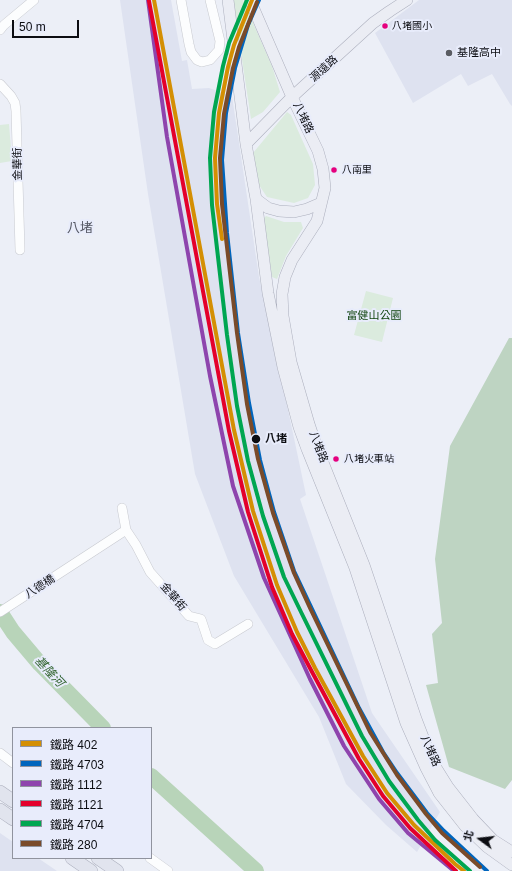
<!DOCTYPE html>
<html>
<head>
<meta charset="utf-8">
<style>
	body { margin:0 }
	#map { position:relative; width:512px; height:871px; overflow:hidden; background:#eceff7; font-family:Helvetica,"Noto Sans TC",sans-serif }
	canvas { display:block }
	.legend { position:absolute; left:12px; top:727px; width:140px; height:132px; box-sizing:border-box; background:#e8ecfb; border:1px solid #90939e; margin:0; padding:5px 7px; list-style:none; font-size:12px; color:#0c0d12 }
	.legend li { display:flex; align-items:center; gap:8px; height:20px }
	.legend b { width:20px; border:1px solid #90939e }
	.north { position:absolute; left:460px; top:819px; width:40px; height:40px; -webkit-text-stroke:3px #e8ecfb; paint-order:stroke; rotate:285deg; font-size:11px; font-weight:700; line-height:16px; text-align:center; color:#0c0d12 }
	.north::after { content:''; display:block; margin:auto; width:14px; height:18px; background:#0c0d12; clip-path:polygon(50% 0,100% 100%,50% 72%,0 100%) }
	.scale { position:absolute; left:12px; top:20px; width:67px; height:18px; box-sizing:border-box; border:2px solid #0c0d12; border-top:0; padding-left:5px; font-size:12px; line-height:14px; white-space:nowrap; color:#0c0d12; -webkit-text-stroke:3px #e8ecfb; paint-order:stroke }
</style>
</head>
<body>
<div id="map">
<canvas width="512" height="871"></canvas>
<ul class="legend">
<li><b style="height:5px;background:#d48f03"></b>鐵路 402</li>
<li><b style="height:5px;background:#0065bd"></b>鐵路 4703</li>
<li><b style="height:5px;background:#8e44ad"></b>鐵路 1112</li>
<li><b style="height:5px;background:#e4002b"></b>鐵路 1121</li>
<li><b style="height:5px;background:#00a651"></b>鐵路 4704</li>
<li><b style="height:5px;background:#7a4b2a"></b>鐵路 280</li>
</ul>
<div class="north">北</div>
<div class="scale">50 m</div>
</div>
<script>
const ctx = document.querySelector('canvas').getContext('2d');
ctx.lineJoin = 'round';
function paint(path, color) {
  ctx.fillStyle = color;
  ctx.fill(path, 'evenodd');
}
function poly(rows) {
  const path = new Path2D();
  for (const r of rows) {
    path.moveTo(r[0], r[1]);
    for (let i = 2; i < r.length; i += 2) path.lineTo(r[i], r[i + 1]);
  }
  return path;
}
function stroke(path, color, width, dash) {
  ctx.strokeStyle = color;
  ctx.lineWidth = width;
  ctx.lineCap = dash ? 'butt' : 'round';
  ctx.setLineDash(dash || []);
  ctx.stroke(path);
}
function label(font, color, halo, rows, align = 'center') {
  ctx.font = font + ' Helvetica,"Noto Sans TC",sans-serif';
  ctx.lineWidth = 4;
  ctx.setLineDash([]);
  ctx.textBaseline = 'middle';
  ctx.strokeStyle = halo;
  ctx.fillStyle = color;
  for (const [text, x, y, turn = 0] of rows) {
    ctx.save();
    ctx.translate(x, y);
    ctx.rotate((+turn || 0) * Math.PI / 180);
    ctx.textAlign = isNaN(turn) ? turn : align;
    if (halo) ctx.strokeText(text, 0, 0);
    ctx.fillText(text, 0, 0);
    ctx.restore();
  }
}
paint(poly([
	[120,0,171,0,182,61,187,60,192,89,209,88,232,96,259,277,275,348,306,495,300,499,372,713,440,812,417,852,386,825,346,784,319,717,234,576,195,474,148,194],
	[419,0,512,0,512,106,510,104,492,74,468,86,461,74,413,103,375,33],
	[0,833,13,842,13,858,38,858,57,871,0,871]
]), '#dee2f0');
paint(poly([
	[233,0,243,0,272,66,280,92,263,112,251,119],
	[287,112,291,115,313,164,315,185,308,198,294,203,267,197,259,185,253,153],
	[9,124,12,161,0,163,0,125],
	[266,216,284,222,301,222,303,228,286,256,277,279,272,277,263,219],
	[366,291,393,298,382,342,354,335]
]), '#dbebde');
paint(poly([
	[509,338,512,338,512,780,505,789,449,767,426,685,438,683,432,634,442,623,435,559,450,446]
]), '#bed4c2');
stroke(poly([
	[0,612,13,632,40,664,103,728],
	[151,776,256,871]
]), '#b8d4b9', 16);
const minor = poly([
	[181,0,189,44,191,52,197,60,202,62,210,60,219,50,220,41,210,0],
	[0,30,4,25,34,0],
	[0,84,11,96,15,103,16,111,20,250],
	[122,508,126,530,136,545,150,572,189,616,201,619,208,640,215,644,248,624],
	[0,612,126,530],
	[0,753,13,763],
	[150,858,168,871]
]);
const major = poly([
	[228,0,246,144,256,199,268,293,283,367,299,427,307,449,355,568,406,723,426,768,439,793,465,826,487,847,512,865],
	[250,0,292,97,318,151,323,169,325,188,317,221,292,260,285,277,282,294,283,316,291,362,309,424,316,445,364,565,416,719,433,763,448,787,473,819,493,840,512,852],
	[246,144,292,97,373,23,390,11,407,0],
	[256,199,268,208,279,211,294,212,307,209,321,203]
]);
const highway = poly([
	[0,792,13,801],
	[0,810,13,819],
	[72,858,91,871],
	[98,858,117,871]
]);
stroke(minor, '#c8cad0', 10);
stroke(major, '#acafbd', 12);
stroke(highway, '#acafbd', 14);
stroke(minor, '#fcfdfe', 9);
stroke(major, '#ebedf4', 11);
stroke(highway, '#e1e4ee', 13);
stroke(poly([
	[154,0,234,430,253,511,277,585,297,632,315,668,363,756,387,793,414,825,455,864,464,871],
	[222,239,217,204,215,158,219,113,228,67,234,45,252,0]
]), '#d48f03', 4);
stroke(poly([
	[259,0,248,25,235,68,226,113,222,160,227,233,238,333,249,403,260,460,274,512,294,571,359,708,383,752,397,773,427,813,444,831,487,871]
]), '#0065bd', 4);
stroke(poly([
	[148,0,167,137,210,376,233,486,264,578,310,679,344,746,379,799,408,833,454,871]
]), '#8e44ad', 4);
stroke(poly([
	[149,1,229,431,248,512,272,587,292,634,311,670,359,759,383,796,410,828,456,871]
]), '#e4002b', 4);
stroke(poly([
	[247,0,229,43,223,66,214,112,210,158,212,205,227,335,237,406,248,461,263,516,284,577,301,612,362,736,389,781,418,820,435,840,470,871]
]), '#00a651', 4);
stroke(poly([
	[257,2,239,47,233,68,224,114,220,158,222,204,237,333,247,404,258,459,273,513,294,573,310,608,370,732,397,775,426,814,442,833,480,867]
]), '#7a4b2a', 4);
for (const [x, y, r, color] of [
	[385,26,3.5,"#e5007d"],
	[449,53,4,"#5a5c62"],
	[334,170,3.5,"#e5007d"],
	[256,439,5,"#0c0d12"],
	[336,459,3.5,"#e5007d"]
]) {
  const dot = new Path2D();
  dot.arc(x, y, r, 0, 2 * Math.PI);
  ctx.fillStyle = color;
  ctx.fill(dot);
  stroke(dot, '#e8ecfb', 1.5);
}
label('10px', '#0c0d12', '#e8ecfb', [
	["八堵國小",392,26],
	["八南里",342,170],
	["八堵火車站",344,459]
], 'left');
label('11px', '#0c0d12', '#e8ecfb', [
	["基隆高中",457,53]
], 'left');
label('11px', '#0c0d12', '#e8ecfb', [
	["源遠路",324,69,-42],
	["八堵路",303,118,65],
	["金華街",18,164,-91],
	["八堵路",318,447,69],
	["八德橋",40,587,-33],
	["金華街",173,597,49],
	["八堵路",430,751,66]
]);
label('11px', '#0e430d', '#e8ecfb', [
	["富健山公園",374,316]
]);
label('bold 11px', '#0c0d12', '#e8ecfb', [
	["八堵",265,439]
], 'left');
label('italic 12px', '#336530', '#e8ecfb', [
	["基隆河",49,672,47]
]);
label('13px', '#545763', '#e8ecfb', [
	["八堵",80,228]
]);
</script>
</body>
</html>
